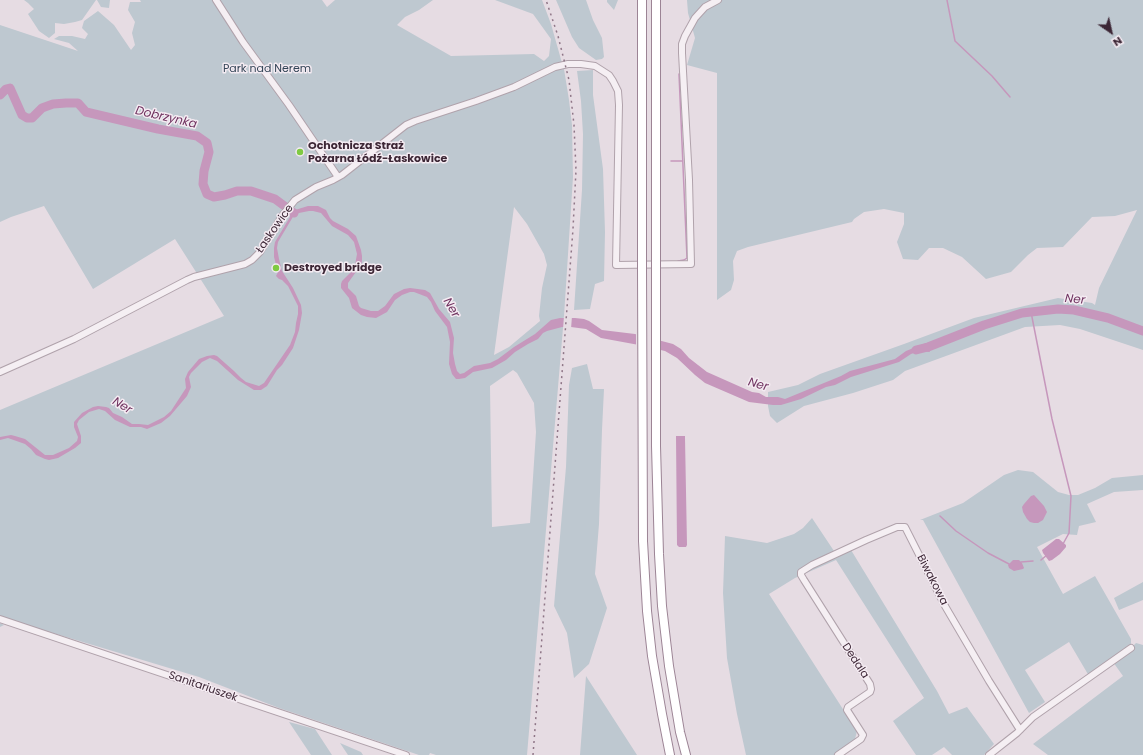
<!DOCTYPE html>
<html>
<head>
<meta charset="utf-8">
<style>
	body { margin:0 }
	#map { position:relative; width:1143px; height:755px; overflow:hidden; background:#e6dce3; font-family:Poppins,sans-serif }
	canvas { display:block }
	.north { position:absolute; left:1091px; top:12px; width:40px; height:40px; -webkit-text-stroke:3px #f4ebf2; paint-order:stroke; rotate:146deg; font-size:11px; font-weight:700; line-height:16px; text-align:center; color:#3c2635 }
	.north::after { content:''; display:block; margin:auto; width:14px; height:18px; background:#3c2635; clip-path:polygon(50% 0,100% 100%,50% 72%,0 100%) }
</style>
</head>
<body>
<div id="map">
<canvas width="1143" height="755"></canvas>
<div class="north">N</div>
</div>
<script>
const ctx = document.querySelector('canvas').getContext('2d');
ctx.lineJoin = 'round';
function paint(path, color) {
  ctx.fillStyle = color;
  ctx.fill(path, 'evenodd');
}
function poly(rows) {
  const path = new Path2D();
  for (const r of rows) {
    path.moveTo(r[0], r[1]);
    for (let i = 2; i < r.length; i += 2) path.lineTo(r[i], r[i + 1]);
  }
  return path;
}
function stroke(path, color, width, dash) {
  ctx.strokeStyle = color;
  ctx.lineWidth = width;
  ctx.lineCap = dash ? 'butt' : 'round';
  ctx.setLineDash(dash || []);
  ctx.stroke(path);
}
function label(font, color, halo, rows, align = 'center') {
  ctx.font = font + ' Poppins,sans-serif';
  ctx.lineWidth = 3;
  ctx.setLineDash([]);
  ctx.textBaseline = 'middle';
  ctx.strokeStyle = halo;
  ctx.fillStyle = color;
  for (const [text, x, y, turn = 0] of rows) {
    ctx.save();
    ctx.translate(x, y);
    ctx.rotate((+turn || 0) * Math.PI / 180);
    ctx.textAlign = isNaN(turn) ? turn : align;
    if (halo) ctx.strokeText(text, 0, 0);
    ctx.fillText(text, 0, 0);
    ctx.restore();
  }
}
paint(poly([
	[24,0,96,0,82,20,75,22,64,24,55,23,55,33,49,38,39,31,28,14,34,9,28,3],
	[97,0,110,0,109,8,101,7],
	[140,0,322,0,327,7,335,0,433,0,419,10,405,17,397,25,451,56,534,54,544,61,549,56,551,39,533,14,495,0,542,0,551,24,562,63,557,68,558,70,564,69,569,100,572,125,573,177,564,316,527,755,436,755,430,753,429,755,419,755,279,708,199,677,3,618,0,623,4,625,0,627,0,410,224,316,175,239,93,289,44,206,11,217,0,222,0,25,78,51,69,43,54,39,59,36,72,36,85,39,88,34,82,28,84,21,98,11,114,25,131,50,135,45,132,33,135,22,128,10,130,2,141,2],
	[514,207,527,224,544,254,547,265,542,288,539,316,540,321,509,347,494,355],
	[513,370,517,373,534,403,536,432,530,523,492,527,490,386],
	[556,0,586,0,593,20,602,38,604,57,602,59,596,60,579,48,572,37],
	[607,0,618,0,614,10,607,2],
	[687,0,1143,0,1143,350,1080,329,1060,325,1025,327,905,371,893,380,853,393,804,406,777,423,770,416,768,406,768,392,798,385,820,374,904,344,974,318,1058,298,1092,303,1095,305,1099,288,1137,210,1115,216,1092,217,1063,247,1037,248,1028,255,1011,272,986,279,962,257,943,248,929,248,918,260,903,259,897,242,904,224,904,213,884,209,864,212,854,219,852,222,748,247,737,251,733,261,734,280,731,290,717,300,717,73,687,65,695,38,688,13],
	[593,70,593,95,603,169,605,232,604,281,595,284,590,309,574,310,582,190,583,134,581,101,577,71],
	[587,364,593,389,604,389,602,430,599,524,595,574,607,608,589,664,574,678,567,633,554,606,566,467,569,385,572,368],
	[1018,470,1033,472,1058,492,1069,495,1078,495,1095,488,1112,478,1143,475,1143,490,1114,492,1087,504,1096,522,1079,526,1077,535,1063,534,1037,547,1063,594,1095,576,1131,639,1131,648,1136,643,1143,645,1143,755,1048,755,1033,744,1123,676,1113,662,1089,676,1069,642,1025,670,1045,702,1029,713,923,520,920,520,963,503,1004,475],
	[812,518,836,554,851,550,937,691,949,714,967,707,994,744,984,755,952,755,944,747,932,755,916,755,893,721,924,698,836,560,795,578,769,594,857,731,855,739,852,743,836,755,746,755,737,714,727,658,723,593,725,536,767,543,794,534,803,528],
	[1143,582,1143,600,1119,610,1114,598],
	[586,676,637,755,580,755],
	[289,722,315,729,332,755,311,755],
	[340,743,361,752,363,755,348,755]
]), '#bec8d0');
paint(poly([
	[308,206,318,206,326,210,330,218,333,221,348,229,356,236,361,250,362,256,362,261,361,265,358,269,348,283,348,288,356,296,359,306,361,308,371,311,378,311,385,306,394,294,404,289,410,288,425,290,430,293,439,309,450,322,454,338,453,353,455,364,457,371,460,374,464,373,474,366,490,363,498,359,514,347,535,334,551,320,560,318,575,318,584,319,589,321,602,330,635,334,673,344,681,349,689,358,707,372,752,392,759,393,766,397,778,397,785,399,841,376,850,371,895,359,906,351,926,343,930,352,920,351,911,354,899,362,851,377,835,385,826,387,801,399,781,405,773,405,749,402,705,383,695,375,677,358,665,351,639,345,601,338,586,329,571,327,562,327,547,331,543,333,538,339,528,344,515,352,506,360,492,368,473,372,465,378,459,379,456,379,452,374,449,364,450,342,447,327,435,311,431,302,427,297,414,292,410,292,402,295,395,300,387,312,376,318,367,317,361,315,352,308,349,298,341,288,341,284,342,281,352,271,355,265,357,254,354,242,348,235,332,226,321,213,313,211,309,211,299,213,294,215,278,242,277,248,279,259,282,271,293,288,301,305,302,313,299,330,293,348,282,365,277,370,267,386,261,390,254,390,238,380,217,361,210,358,202,362,191,373,189,377,191,387,187,396,170,416,161,423,147,429,141,427,130,427,115,420,105,411,99,409,89,412,79,420,77,424,81,436,81,443,75,448,58,458,49,460,45,459,36,455,31,449,25,444,8,438,0,440,0,437,11,435,15,436,25,439,45,455,53,455,69,448,77,441,78,437,74,427,74,422,82,413,93,407,98,406,106,407,109,408,113,413,122,417,132,424,139,424,148,425,164,417,171,411,186,388,185,379,188,372,199,359,207,356,214,355,217,356,234,371,241,378,246,382,259,386,264,383,290,345,295,332,296,323,298,314,298,306,288,286,282,280,279,279,276,276,278,272,274,257,274,248,275,242,290,217,290,213,288,210,290,207,295,210],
	[676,436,685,436,685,438,687,545,686,547,679,547,677,545],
	[1034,495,1044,506,1047,512,1043,520,1038,523,1034,523,1030,522,1027,519,1023,512,1022,507,1024,504,1031,496],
	[1056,539,1059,539,1066,545,1066,547,1060,554,1052,560,1049,561,1043,553,1042,550],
	[1013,560,1019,560,1022,563,1024,568,1023,569,1014,571,1009,568,1008,565]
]), '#c697bc');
paint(poly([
	[564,316,572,316,571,329,563,329],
	[636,332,661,338,661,352,636,346]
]), '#e6dce3');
stroke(poly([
	[947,0,955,41,992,76,1010,97],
	[671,161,683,161],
	[678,261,684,260,687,258,679,74],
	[1031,312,1052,419,1071,496,1069,533,1063,544],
	[940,516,956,531,988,553,1009,564],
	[1041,560,1047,555],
	[1021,562,1033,561]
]), '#c697bc', 1.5);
stroke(poly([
	[0,95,6,89,10,88,22,115,27,118,32,118,42,108,53,104,66,103,78,103,86,112,158,129,197,136,207,143,209,152,204,171,203,184,207,194,214,197,225,195,237,191,251,191,275,199,294,213],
	[916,350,928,347,984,325,1022,313,1058,309,1074,310,1108,318,1143,331]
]), '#c697bc', 9);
const minor = poly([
	[216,0,243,42,289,105,338,177],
	[0,372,74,339,187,280,194,277,245,264,252,260,260,252,282,216,295,200,316,187,333,180,342,175,406,125,415,121,476,101,514,87,555,67,568,64,581,64,595,66,609,75,613,81,618,91,619,105,616,265,691,264,689,180,682,53,682,44,685,36,695,18,705,7,718,0],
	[0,619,406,755],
	[838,755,861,739,863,735,847,710,848,707,870,692,871,689,870,684,804,580,801,575,801,572,812,565,866,540,897,527,905,527,945,606,989,681,1020,730],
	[989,755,1017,733,1033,717,1131,648]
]);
const highway = poly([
	[642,260,642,0],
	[656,260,656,0],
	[642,269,643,541,647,611,652,656,662,714,670,755],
	[656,269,656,446,659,554,662,606,669,666,680,732,686,755]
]);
stroke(minor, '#b0a2ab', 8);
stroke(highway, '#9c8495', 10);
stroke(minor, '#f5eff3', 6);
stroke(highway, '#fff', 8);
stroke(poly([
	[533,755,573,229,576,170,574,125,569,80,558,36,546,0]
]), '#8f7687', 1.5, [2, 4]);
const highwayBridge = poly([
	[642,260,642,269],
	[656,260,656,269]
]);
stroke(highwayBridge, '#9c8495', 10, []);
stroke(highwayBridge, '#fff', 8);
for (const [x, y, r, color] of [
	[300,152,4,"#7fca42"],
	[276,268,4,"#7fca42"]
]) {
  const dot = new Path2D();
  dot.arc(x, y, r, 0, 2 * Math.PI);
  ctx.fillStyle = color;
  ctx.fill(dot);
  stroke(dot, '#f4ebf2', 1.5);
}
label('11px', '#344557', '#f4ebf2', [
	["Park nad Nerem",267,69]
]);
label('bold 11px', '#3c2635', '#f4ebf2', [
	["Ochotnicza Straż",308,146],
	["Pożarna Łódź-Łaskowice",308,159],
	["Destroyed bridge",284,268]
], 'left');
label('11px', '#3c2635', '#f4ebf2', [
	["Łaskowice",275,229,-55],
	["Biwakowa",932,580,63],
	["Dedala",855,661,57],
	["Sanitariuszek",203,687,19]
]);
label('italic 12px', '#6f325f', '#f4ebf2', [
	["Dobrzynka",166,118,13],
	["Ner",1075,300,5],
	["Ner",451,308,59],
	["Ner",758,385,16],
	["Ner",122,406,32]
]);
</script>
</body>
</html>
